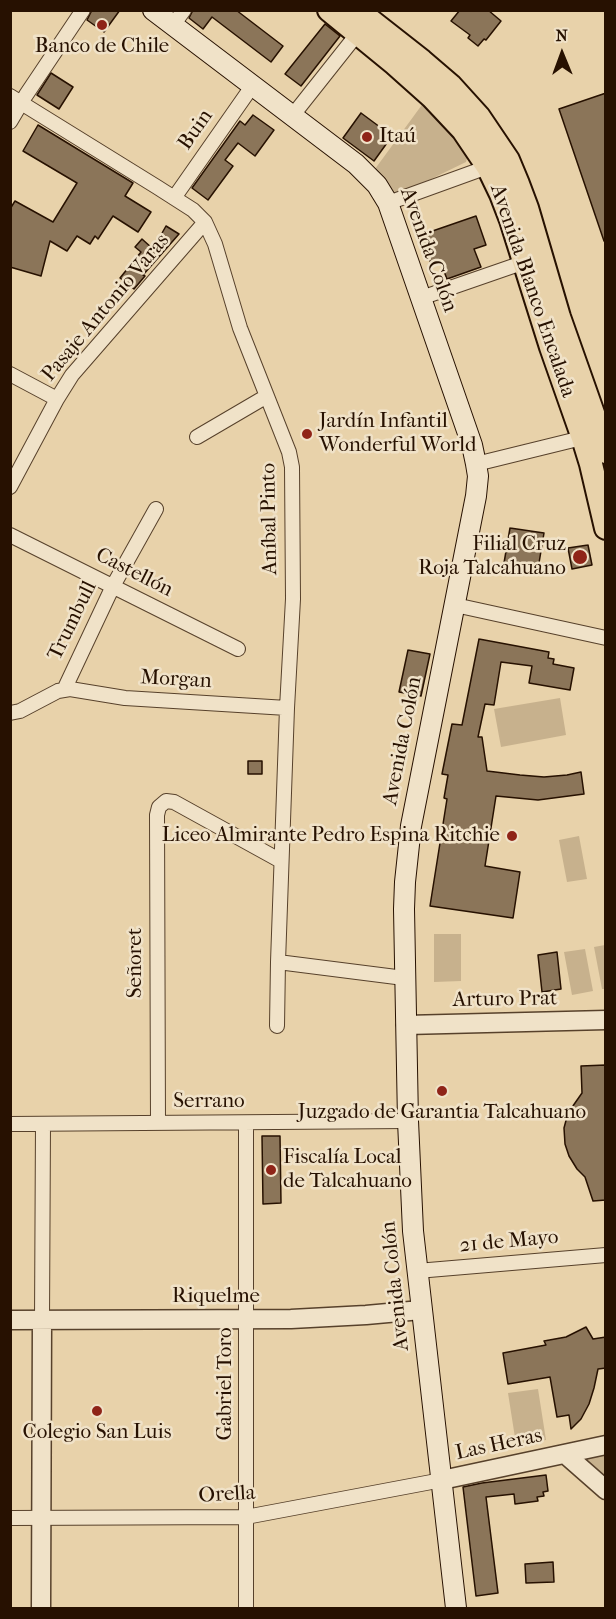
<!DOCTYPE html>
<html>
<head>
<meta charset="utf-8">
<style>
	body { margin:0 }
	#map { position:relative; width:616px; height:1619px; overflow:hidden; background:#e8d2aa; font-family:"IM FELL French Canon",serif }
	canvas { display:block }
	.frame { position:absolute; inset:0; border:12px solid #271101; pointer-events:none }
	.north { position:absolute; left:532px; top:24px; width:60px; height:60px; -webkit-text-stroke:4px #f0e2c8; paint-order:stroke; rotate:359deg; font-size:16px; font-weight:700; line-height:24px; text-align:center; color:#271101 }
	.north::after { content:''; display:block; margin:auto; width:21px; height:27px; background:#271101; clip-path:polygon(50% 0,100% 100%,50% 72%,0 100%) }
</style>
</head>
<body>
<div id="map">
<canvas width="616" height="1619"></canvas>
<div class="frame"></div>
<div class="north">N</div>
</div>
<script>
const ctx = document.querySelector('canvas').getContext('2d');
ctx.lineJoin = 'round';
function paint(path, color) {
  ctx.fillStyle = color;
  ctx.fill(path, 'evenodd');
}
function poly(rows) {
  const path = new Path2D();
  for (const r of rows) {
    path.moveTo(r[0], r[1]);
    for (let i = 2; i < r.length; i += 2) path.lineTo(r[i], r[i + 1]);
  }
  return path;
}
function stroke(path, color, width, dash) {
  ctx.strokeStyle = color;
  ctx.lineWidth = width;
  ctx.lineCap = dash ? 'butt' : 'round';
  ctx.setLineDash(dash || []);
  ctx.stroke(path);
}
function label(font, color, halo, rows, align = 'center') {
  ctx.font = font + ' "IM FELL French Canon",serif';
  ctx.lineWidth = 5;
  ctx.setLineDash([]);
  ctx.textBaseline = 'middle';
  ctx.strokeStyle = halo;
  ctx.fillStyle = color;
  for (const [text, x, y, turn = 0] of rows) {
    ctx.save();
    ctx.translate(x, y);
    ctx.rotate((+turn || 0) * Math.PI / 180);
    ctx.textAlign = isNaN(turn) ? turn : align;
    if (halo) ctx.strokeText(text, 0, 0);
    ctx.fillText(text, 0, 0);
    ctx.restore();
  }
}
paint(poly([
	[424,102,469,152,466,162,394,197,375,169],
	[560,698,566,735,501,747,494,709],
	[579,836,587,879,567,882,559,840],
	[434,934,461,934,461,981,434,982],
	[605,945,605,989,602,989,594,947],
	[585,949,593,991,572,995,564,952],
	[538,1389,546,1440,516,1444,508,1393],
	[605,1448,605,1483,577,1455]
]), '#c7b18d');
const building = poly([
	[92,10,120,10,104,32,87,20,92,10],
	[193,10,236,10,283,46,271,62,212,17,203,29,189,18,193,10],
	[460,10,488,10,501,21,486,40,484,39,478,46,468,38,470,35,451,21,460,10],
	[325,24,340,36,301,86,285,74,325,24],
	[51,73,73,87,59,109,37,95,51,73],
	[606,93,606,241,604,241,559,109,606,93],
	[361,113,392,136,374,161,343,138,361,113],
	[253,115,274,130,255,156,238,143,225,160,233,166,208,200,192,188,240,121,245,125,253,115],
	[38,125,133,183,125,196,151,212,138,232,113,216,98,239,95,236,90,244,77,236,67,251,50,241,41,276,10,267,10,209,15,201,53,222,77,183,23,151,38,125],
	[476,216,486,245,474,249,481,267,447,279,440,261,431,264,421,235,476,216],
	[166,226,179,234,143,275,145,276,134,289,120,278,141,252,135,247,142,239,153,249,166,226],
	[510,528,544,533,538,569,504,563,510,528],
	[588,545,592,565,572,569,568,548,588,545],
	[479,639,549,652,548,658,554,659,553,664,574,668,570,690,529,683,532,666,501,662,494,705,485,704,478,737,482,737,487,771,520,775,544,777,567,775,581,772,584,794,538,800,496,796,485,866,520,872,513,918,430,906,447,799,444,798,448,775,442,774,452,724,462,725,479,639],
	[408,650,430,654,421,696,399,692,408,650],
	[248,761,262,761,262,774,248,774,248,761],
	[557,952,561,989,542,992,538,955,557,952],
	[606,1065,606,1200,593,1201,585,1177,577,1169,569,1156,565,1144,564,1128,568,1113,582,1093,581,1066,606,1065],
	[262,1136,280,1136,281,1203,263,1204,262,1136],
	[586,1327,593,1339,606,1337,606,1368,598,1369,594,1388,589,1404,581,1419,571,1429,569,1415,557,1417,550,1377,508,1384,503,1353,546,1345,544,1341,566,1337,586,1327],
	[546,1475,548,1491,543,1492,544,1496,537,1497,538,1501,515,1504,514,1494,486,1497,498,1593,476,1596,463,1487,482,1483,546,1475],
	[553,1562,554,1582,526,1583,525,1564,553,1562]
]);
paint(building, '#8b7559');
stroke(building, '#271101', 1.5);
const minor = poly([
	[173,25,184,10],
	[10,96,157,187,193,210,205,222,215,244,240,328,289,452,292,467,293,599,287,708,278,962,277,1026],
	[293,115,358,33],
	[10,122,26,95,83,10],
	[174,198,253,85],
	[388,203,493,165],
	[421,298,525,262],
	[10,374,57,399],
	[197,437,267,396],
	[476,464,590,436],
	[10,487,57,399,72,375,205,222],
	[10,535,238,649],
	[455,605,606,638],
	[64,690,113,586,156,509],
	[10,713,20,711,58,691,70,689,125,698,287,708],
	[278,962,404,978],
	[158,1123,157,815,159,807,166,801,174,802,281,861],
	[246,1123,246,1608],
	[10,1124,408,1121],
	[417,1271,606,1255],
	[42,1320,43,1124],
	[10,1518,246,1517,442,1480]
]);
const tertiary = poly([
	[406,1025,606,1020],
	[10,1320,291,1319,366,1315,421,1310],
	[565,1454,606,1490],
	[442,1480,606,1445],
	[41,1608,42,1320]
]);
const secondary = poly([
	[153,10,356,164,377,185,388,203,472,445,476,464,478,476,476,496,411,826,405,882,404,909,408,1121,413,1231,456,1608]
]);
const primary = poly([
	[329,10,395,64,432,97,463,130,488,167,501,194,511,220,551,347,583,438,591,464,606,528],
	[357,10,422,61,450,85,479,117,508,160,518,184,527,208,559,317,600,433,606,452]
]);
stroke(minor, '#57412b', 16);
stroke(tertiary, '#57412b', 21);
stroke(secondary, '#271101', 22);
stroke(primary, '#271101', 26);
stroke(minor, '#f0e2c8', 14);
stroke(tertiary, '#f0e2c8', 18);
stroke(secondary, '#f0e2c8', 20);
stroke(primary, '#e8d2aa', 22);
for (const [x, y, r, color] of [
	[102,25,6,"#8f2418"],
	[367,137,6,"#8f2418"],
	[307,434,6,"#8f2418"],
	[580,557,8,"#8f2418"],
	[512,836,6,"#8f2418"],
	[442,1091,6,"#8f2418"],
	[271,1170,6,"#8f2418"],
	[97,1411,6,"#8f2418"]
]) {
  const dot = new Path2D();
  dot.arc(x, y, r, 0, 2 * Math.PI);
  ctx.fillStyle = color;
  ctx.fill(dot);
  stroke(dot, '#f0e2c8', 2);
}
label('21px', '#271101', '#f0e2c8', [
	["Banco de Chile",102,47],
	["Itaú",379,137,"left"],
	["Jardín Infantil",319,422,"left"],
	["Wonderful World",319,446,"left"],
	["Filial Cruz",566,545,"right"],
	["Roja Talcahuano",566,569,"right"],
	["Liceo Almirante Pedro Espina Ritchie",500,836,"right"],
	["Juzgado de Garantia Talcahuano",442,1113],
	["Fiscalía Local",283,1158,"left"],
	["de Talcahuano",283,1182,"left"],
	["Colegio San Luis",97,1433]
]);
label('21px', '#271101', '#f0e2c8', [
	["Buin",196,130,-55],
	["Avenida Colón",428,250,70],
	["Avenida Blanco Encalada",532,291,71],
	["Pasaje Antonio Varas",106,308,-50],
	["Aníbal Pinto",270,519,-91],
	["Castellón",134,573,27],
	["Trumbull",73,621,-64],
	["Morgan",176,680,3],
	["Avenida Colón",403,741,-79],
	["Señoret",136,963,-90],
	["Arturo Prat",505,1000,-1],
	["Serrano",209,1102],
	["21 de Mayo",509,1242,-5],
	["Avenida Colón",396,1286,-96],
	["Riquelme",216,1297],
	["Gabriel Toro",226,1384,-90],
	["Las Heras",499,1445,-12],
	["Orella",227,1495,-3]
]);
</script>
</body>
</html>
